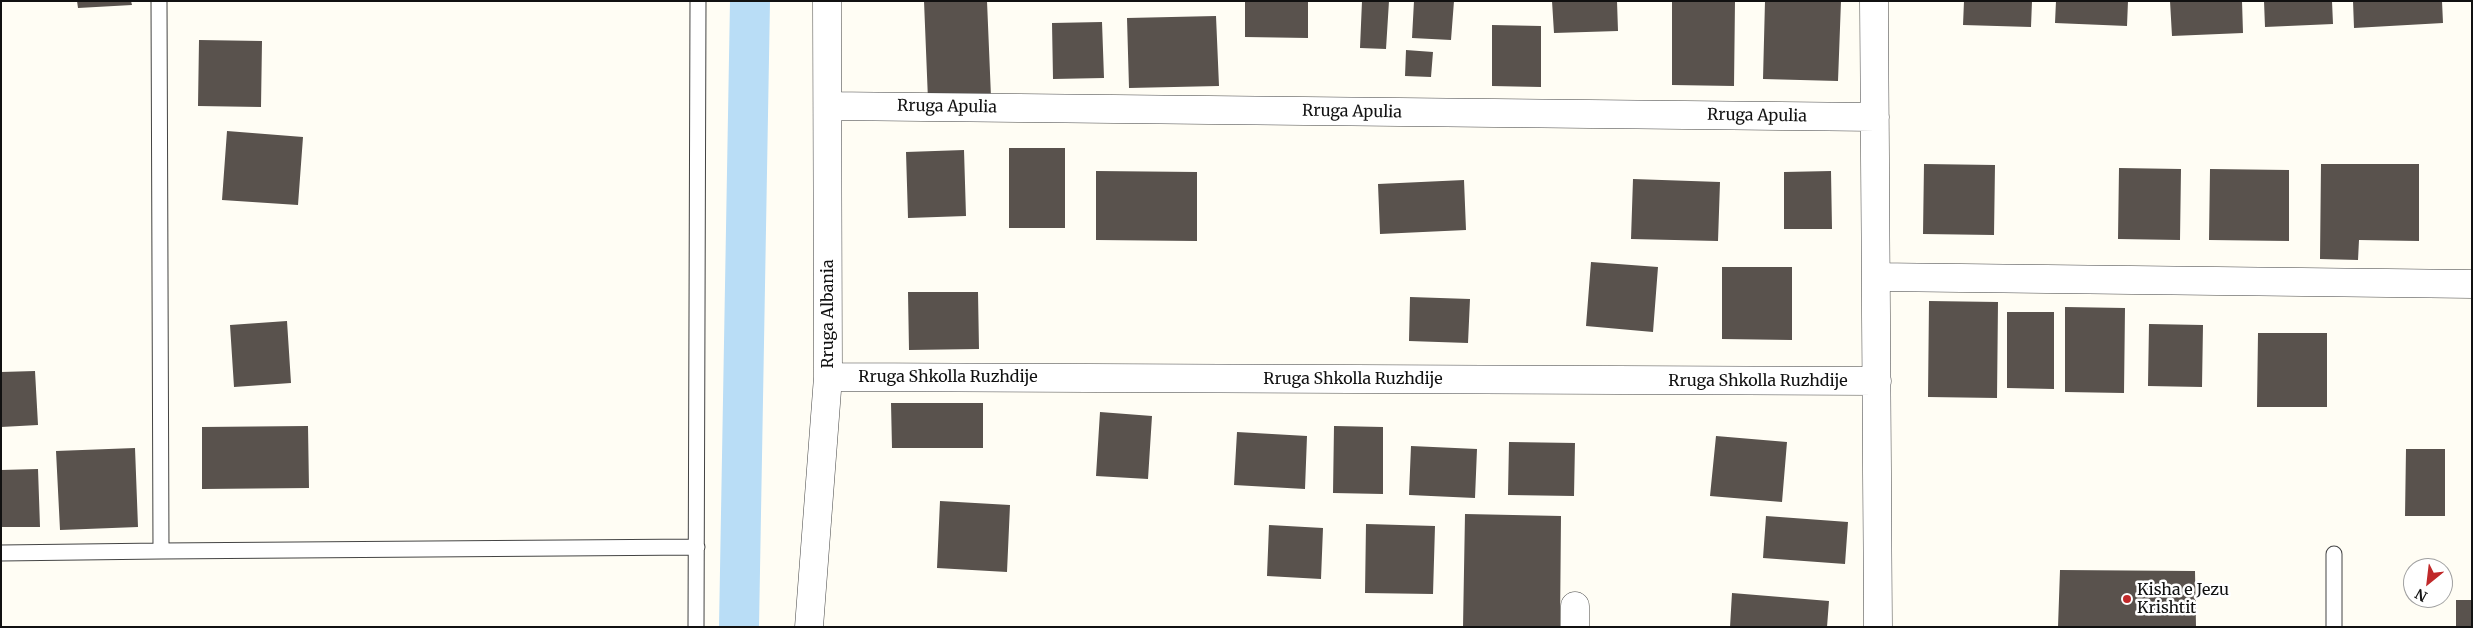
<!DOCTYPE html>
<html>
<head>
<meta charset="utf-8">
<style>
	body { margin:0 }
	#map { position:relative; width:2473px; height:628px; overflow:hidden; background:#fffdf4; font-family:Merriweather,serif }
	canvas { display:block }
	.frame { position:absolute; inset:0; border:2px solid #111; pointer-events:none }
	.north { position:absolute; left:2403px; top:558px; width:50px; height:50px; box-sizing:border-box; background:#fff; border:1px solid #a0a0a0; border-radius:50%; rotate:209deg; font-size:14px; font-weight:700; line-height:20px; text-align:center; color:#111 }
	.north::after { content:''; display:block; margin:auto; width:18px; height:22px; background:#c0292a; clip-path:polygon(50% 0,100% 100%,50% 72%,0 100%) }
</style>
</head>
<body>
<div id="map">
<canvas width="2473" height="628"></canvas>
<div class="frame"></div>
<div class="north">N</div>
</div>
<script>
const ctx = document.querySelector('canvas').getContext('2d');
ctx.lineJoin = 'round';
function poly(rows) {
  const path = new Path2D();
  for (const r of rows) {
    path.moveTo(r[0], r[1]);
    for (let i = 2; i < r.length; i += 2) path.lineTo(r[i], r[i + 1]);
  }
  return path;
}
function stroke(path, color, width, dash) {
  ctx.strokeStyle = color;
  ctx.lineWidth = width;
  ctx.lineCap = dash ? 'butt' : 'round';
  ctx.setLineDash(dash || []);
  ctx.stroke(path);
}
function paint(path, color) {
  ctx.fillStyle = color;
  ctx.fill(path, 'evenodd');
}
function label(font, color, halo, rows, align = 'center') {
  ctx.font = font + ' Merriweather,serif';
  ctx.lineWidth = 5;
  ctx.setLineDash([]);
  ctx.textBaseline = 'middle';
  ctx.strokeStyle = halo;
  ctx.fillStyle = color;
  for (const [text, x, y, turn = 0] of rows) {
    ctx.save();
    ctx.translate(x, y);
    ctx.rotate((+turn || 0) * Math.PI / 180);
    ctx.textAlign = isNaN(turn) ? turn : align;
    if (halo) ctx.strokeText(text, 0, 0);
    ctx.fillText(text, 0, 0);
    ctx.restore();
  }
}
stroke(poly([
	[739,627,750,1]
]), '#b9ddf6', 40);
paint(poly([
	[77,1,131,1,132,5,78,8],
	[924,1,987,1,991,97,928,100],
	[1245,1,1308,1,1308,38,1245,37],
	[1362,1,1389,1,1386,49,1360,48],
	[1414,1,1454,1,1451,40,1412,38],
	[1552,1,1617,1,1618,31,1554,33],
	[1672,1,1735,1,1734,86,1672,85],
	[1765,1,1841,1,1838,81,1763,79],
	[1964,1,2032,1,2031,27,1963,25],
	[2056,1,2128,1,2127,26,2055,23],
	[2170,1,2242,1,2243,33,2172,36],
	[2264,1,2332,1,2333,24,2265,27],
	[2353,1,2442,1,2443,23,2354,28],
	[1216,16,1219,86,1129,88,1127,18],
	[1102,22,1104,78,1053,79,1052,23],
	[1492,25,1541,26,1541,87,1492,86],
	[199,40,262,41,261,107,198,106],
	[1406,50,1433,52,1431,77,1405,76],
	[227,131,303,137,298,205,222,200],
	[1009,148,1065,148,1065,228,1009,228],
	[964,150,966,216,908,218,906,152],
	[1924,164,1995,165,1994,235,1923,234],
	[2321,164,2419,164,2419,241,2359,240,2358,260,2320,259],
	[2119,168,2181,169,2180,240,2118,239],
	[2210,169,2289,170,2289,241,2209,240],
	[1096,171,1197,172,1197,241,1096,240],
	[1831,171,1832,229,1784,229,1784,172],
	[1633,179,1720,182,1718,241,1631,239],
	[1464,180,1466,230,1380,234,1378,184],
	[1591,262,1658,267,1653,332,1586,326],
	[1722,267,1792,267,1792,340,1722,339],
	[908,292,978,292,979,349,909,350],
	[1410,297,1470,299,1468,343,1409,341],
	[1929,301,1998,302,1997,398,1928,397],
	[2065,307,2125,308,2124,393,2065,392],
	[2007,312,2054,312,2054,389,2007,388],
	[287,321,291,383,234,387,230,325],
	[2149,324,2203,325,2202,387,2148,386],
	[2258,333,2327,333,2327,407,2257,407],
	[35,371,38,425,1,427,1,372],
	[891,403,983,403,983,448,892,448],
	[1100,412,1152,416,1148,479,1096,476],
	[308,426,309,488,202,489,202,427],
	[1334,426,1383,427,1383,494,1333,493],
	[1237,432,1307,436,1305,489,1234,485],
	[1716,436,1787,442,1782,502,1710,496],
	[1509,442,1575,443,1574,496,1508,495],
	[1411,446,1477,449,1475,498,1409,495],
	[135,448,138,527,60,530,56,451],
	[2406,449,2445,449,2445,516,2405,516],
	[38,469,40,527,1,527,1,470],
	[940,501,1010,505,1007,572,937,568],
	[1465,514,1561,516,1560,627,1463,627],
	[1766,516,1848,522,1845,564,1763,558],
	[1366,524,1435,526,1433,594,1365,593],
	[1269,525,1323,528,1321,579,1267,576],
	[2060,570,2195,571,2196,627,2058,627],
	[1732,593,1829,601,1827,627,1730,627],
	[2456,600,2472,600,2472,627,2456,627]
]), '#59524d');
const service = poly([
	[159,1,161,551,697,547],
	[1,553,161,551],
	[696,627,698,1],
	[2334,627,2334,554]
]);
const minor = poly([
	[1874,1,1878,627],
	[828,106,1875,117],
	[1876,277,2472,284],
	[828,377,1877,381],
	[809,627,828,377,827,1],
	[1575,627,1575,606]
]);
stroke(service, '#444', 17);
stroke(minor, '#444', 29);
stroke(service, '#fff', 15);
stroke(minor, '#fff', 28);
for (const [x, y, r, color] of [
	[2127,599,5,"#c0292a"]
]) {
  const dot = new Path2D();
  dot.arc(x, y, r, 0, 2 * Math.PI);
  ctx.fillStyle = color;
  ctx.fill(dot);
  stroke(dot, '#fff', 2);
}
label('16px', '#111', '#fff', [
	["Rruga Apulia",947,107,1],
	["Rruga Apulia",1352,112,1],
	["Rruga Apulia",1757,116,1],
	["Rruga Albania",828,314,-90],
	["Rruga Shkolla Ruzhdije",948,377],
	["Rruga Shkolla Ruzhdije",1353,379],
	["Rruga Shkolla Ruzhdije",1758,381]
]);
label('16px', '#111', '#fff', [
	["Kisha e Jezu",2137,590],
	["Krishtit",2137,608]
], 'left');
</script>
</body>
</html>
